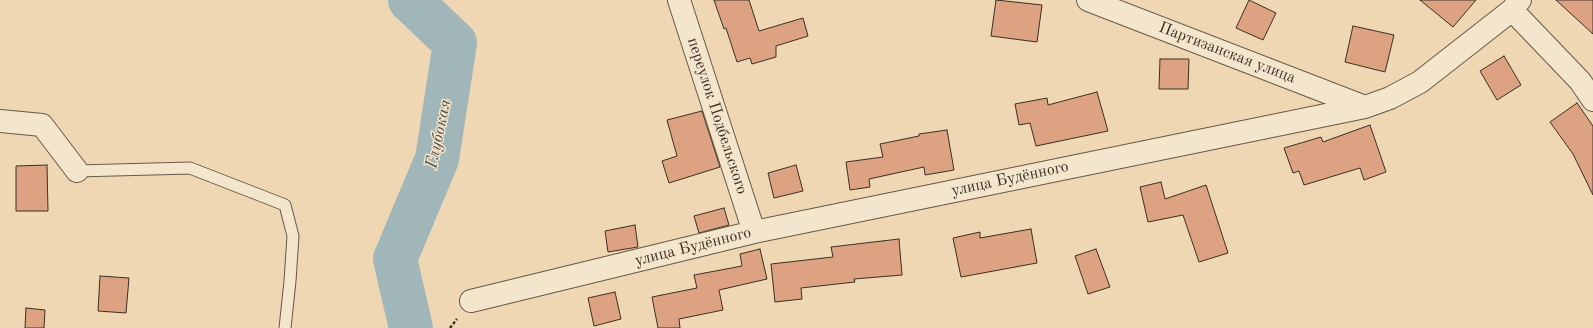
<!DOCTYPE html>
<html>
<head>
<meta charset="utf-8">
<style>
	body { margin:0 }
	canvas { display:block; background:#eed7b2 }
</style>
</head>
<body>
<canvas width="1593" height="328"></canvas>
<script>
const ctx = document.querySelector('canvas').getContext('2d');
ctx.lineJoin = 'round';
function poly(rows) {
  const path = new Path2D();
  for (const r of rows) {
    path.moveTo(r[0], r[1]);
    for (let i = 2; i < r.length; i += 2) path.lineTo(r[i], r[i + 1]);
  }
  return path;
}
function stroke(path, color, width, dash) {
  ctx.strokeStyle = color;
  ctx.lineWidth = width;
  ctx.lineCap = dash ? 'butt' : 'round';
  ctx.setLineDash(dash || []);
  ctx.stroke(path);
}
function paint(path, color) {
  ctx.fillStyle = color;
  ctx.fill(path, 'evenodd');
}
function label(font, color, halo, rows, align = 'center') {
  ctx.font = font + ' "Old Standard TT",serif';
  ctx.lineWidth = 3;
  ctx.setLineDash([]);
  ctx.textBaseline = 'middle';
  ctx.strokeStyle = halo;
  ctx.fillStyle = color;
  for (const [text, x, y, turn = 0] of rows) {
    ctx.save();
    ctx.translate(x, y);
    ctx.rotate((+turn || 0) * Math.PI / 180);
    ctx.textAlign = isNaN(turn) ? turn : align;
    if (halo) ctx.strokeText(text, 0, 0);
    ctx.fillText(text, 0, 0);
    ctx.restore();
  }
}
stroke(poly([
	[410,0,455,43,437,159,395,259,411,328]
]), '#a0b6b9', 44);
const building = poly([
	[714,0,749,0,759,31,803,18,808,36,776,46,776,57,752,64,750,58,737,62,726,28,724,29,714,0],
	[996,0,1042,5,1037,42,991,36,996,0],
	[1249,0,1276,13,1263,40,1236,28,1249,0],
	[1420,0,1476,0,1453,27,1420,0],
	[1556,0,1593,0,1593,34,1556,0],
	[1353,26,1394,35,1385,72,1345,62,1353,26],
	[1504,56,1521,85,1497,100,1480,71,1504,56],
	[1160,59,1189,59,1188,89,1159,89,1160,59],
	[1097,92,1108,131,1036,146,1030,123,1019,125,1015,104,1047,98,1048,105,1097,92],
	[1577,103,1593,126,1593,195,1573,154,1550,122,1577,103],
	[702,111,720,167,669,183,662,161,677,156,667,120,702,111],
	[1370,125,1386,172,1364,180,1360,168,1304,185,1299,171,1293,173,1284,148,1321,137,1323,142,1370,125],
	[947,130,954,170,925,175,924,167,869,179,870,187,850,190,846,162,883,157,880,144,919,136,919,134,947,130],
	[47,165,48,211,16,211,16,166,47,165],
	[796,165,803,191,774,198,768,173,796,165],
	[1161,182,1165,199,1206,185,1228,253,1199,262,1183,215,1148,222,1140,187,1161,182],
	[724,208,729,225,699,233,694,216,724,208],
	[635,225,638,247,608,252,605,231,635,225],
	[1031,229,1037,263,961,277,953,238,980,232,980,238,1031,229],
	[899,239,902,275,854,279,855,282,801,288,802,299,775,302,771,264,833,257,831,247,899,239],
	[760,249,767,279,719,290,723,310,679,319,680,328,658,328,652,297,697,288,694,275,742,266,740,254,760,249],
	[1096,249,1110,287,1088,294,1075,256,1096,249],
	[100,276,129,278,126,313,98,311,100,276],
	[615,292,621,319,594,326,588,298,615,292],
	[26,308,45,310,44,328,25,328,26,308]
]);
paint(building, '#dda282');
stroke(building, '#3a3023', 1);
const service = poly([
	[77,171,190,168,285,205,293,236,290,281,285,328]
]);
const minor = poly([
	[679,0,754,232],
	[1088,0,1365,107],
	[1512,10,1580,81,1593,100],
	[0,121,42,125,77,171],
	[471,301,754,232,1365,107,1390,98,1420,82,1512,10,1520,0]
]);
stroke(service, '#675a47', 13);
stroke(minor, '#675a47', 24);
stroke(poly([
	[450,328,457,319]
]), '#3a3023', 2.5, [3, 2]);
stroke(service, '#f4e5cd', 11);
stroke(minor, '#f4e5cd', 22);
label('16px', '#3a3023', '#f4e5cd', [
	["Партизанская улица",1227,53,21],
	["переулок Подбельского",717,116,72],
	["улица Будённого",1010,179,-12],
	["улица Будённого",693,247,-14]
]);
label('italic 17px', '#4e4b41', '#f4e5cd', [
	["Глубокая",439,134,-78]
]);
</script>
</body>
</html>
